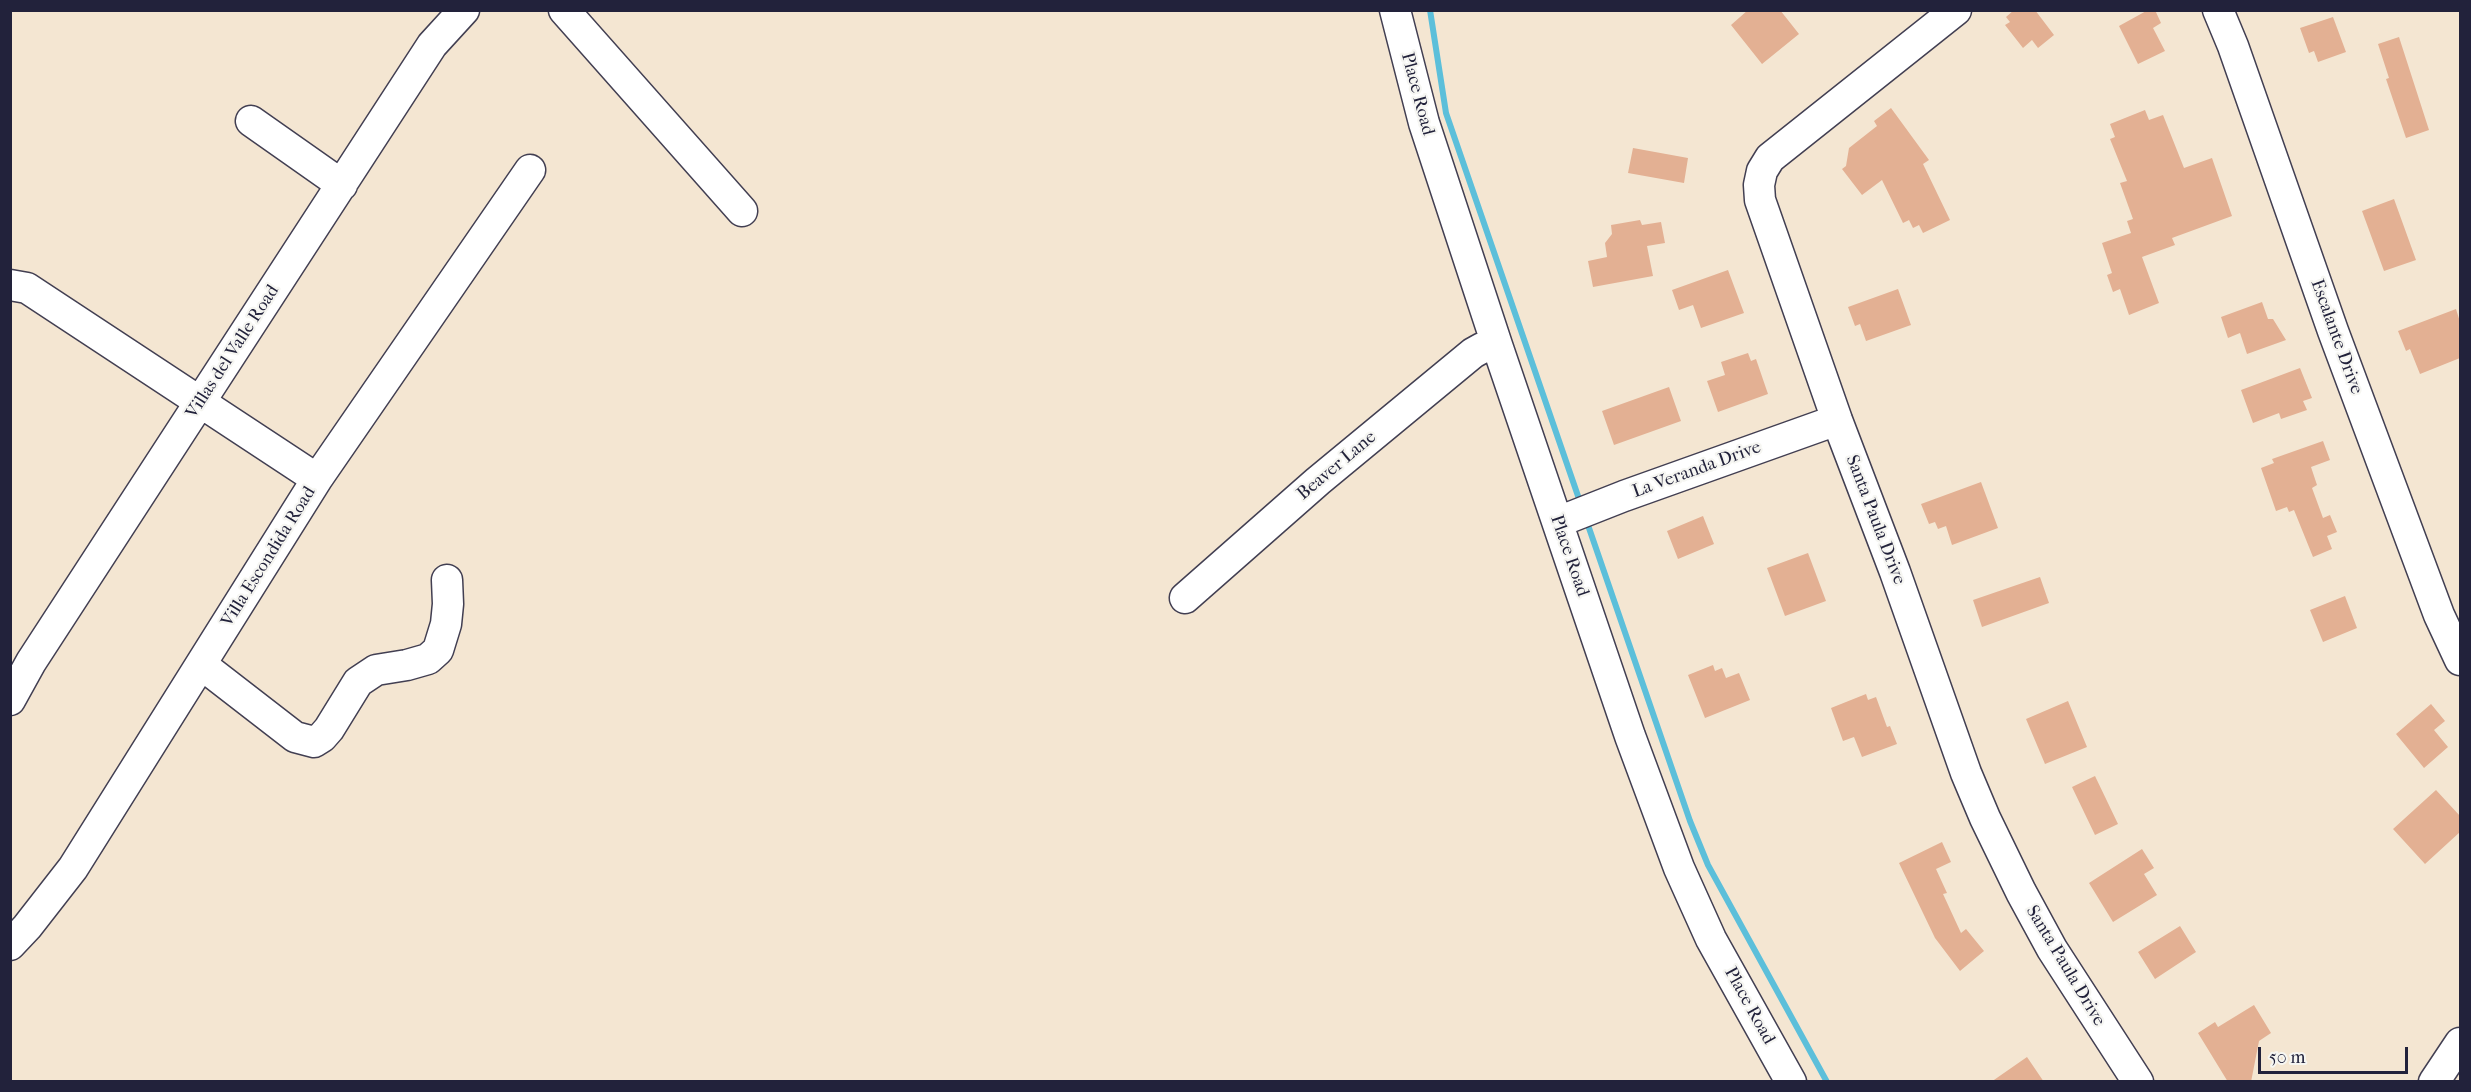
<!DOCTYPE html>
<html>
<head>
<meta charset="utf-8">
<style>
	body { margin:0 }
	#map { position:relative; width:2471px; height:1092px; overflow:hidden; background:#f4e6d2; font-family:"IM FELL French Canon",serif }
	canvas { display:block }
	.frame { position:absolute; inset:0; border:12px solid #22223b; pointer-events:none }
	.scale { position:absolute; left:2258px; top:1047px; width:150px; height:27px; box-sizing:border-box; border:3px solid #22223b; border-top:0; padding-left:8px; font-size:18px; line-height:21px; white-space:nowrap; color:#22223b; -webkit-text-stroke:4px #f6f6f2; paint-order:stroke }
</style>
</head>
<body>
<div id="map">
<canvas width="2471" height="1092"></canvas>
<div class="frame"></div>
<div class="scale">50 m</div>
</div>
<script>
const ctx = document.querySelector('canvas').getContext('2d');
ctx.lineJoin = 'round';
function poly(rows) {
  const path = new Path2D();
  for (const r of rows) {
    path.moveTo(r[0], r[1]);
    for (let i = 2; i < r.length; i += 2) path.lineTo(r[i], r[i + 1]);
  }
  return path;
}
function stroke(path, color, width, dash) {
  ctx.strokeStyle = color;
  ctx.lineWidth = width;
  ctx.lineCap = dash ? 'butt' : 'round';
  ctx.setLineDash(dash || []);
  ctx.stroke(path);
}
function paint(path, color) {
  ctx.fillStyle = color;
  ctx.fill(path, 'evenodd');
}
function label(font, color, halo, rows, align = 'center') {
  ctx.font = font + ' "IM FELL French Canon",serif';
  ctx.lineWidth = 4.5;
  ctx.setLineDash([]);
  ctx.textBaseline = 'middle';
  ctx.strokeStyle = halo;
  ctx.fillStyle = color;
  for (const [text, x, y, turn = 0] of rows) {
    ctx.save();
    ctx.translate(x, y);
    ctx.rotate((+turn || 0) * Math.PI / 180);
    ctx.textAlign = isNaN(turn) ? turn : align;
    if (halo) ctx.strokeText(text, 0, 0);
    ctx.fillText(text, 0, 0);
    ctx.restore();
  }
}
stroke(poly([
	[1430,10,1446,113,1578,496],
	[1589,528,1690,821,1708,865,1827,1082]
]), '#5cbfda', 6);
paint(poly([
	[1748,10,1780,10,1799,34,1762,64,1731,25],
	[2014,10,2035,10,2054,35,2038,48,2032,40,2023,48,2005,25,2010,22,2006,17],
	[2148,10,2155,10,2161,23,2153,28,2165,51,2138,64,2119,26],
	[2333,17,2346,52,2318,62,2314,51,2309,53,2300,28],
	[2399,37,2429,130,2406,138,2386,79,2389,78,2378,44],
	[1891,108,1929,160,1923,164,1950,220,1923,233,1919,225,1913,228,1909,220,1903,223,1882,180,1862,195,1842,169,1846,166,1849,148,1877,126,1874,121],
	[2145,110,2149,120,2163,115,2184,168,2212,158,2232,216,2172,238,2175,245,2142,257,2159,303,2129,315,2120,289,2113,292,2107,275,2112,273,2102,243,2131,233,2127,221,2133,219,2120,183,2127,181,2110,139,2115,137,2110,124],
	[1633,148,1688,158,1684,183,1628,173],
	[2394,199,2416,260,2384,271,2362,211],
	[1640,220,1642,225,1661,222,1665,243,1647,246,1653,276,1593,287,1588,261,1607,257,1605,243,1612,234,1611,225],
	[1728,270,1744,313,1701,328,1693,305,1679,310,1672,290],
	[1898,289,1911,325,1866,341,1860,324,1855,326,1848,307],
	[2262,302,2268,319,2273,319,2286,340,2247,354,2240,333,2228,338,2221,317],
	[2456,309,2460,322,2460,358,2420,374,2410,349,2406,351,2398,331],
	[1748,353,1751,361,1756,359,1768,394,1718,412,1707,381,1725,375,1721,362],
	[2300,368,2312,398,2303,401,2307,410,2281,419,2279,413,2253,423,2241,390],
	[1669,387,1681,421,1614,445,1602,411],
	[2323,441,2330,460,2311,467,2317,485,2312,488,2323,518,2330,515,2337,532,2327,536,2332,549,2313,557,2294,510,2289,512,2287,507,2276,511,2261,468,2274,463,2272,459],
	[1981,482,1998,528,1952,545,1946,526,1938,529,1935,522,1929,524,1921,504],
	[1703,516,1714,544,1678,559,1667,531],
	[1808,553,1826,601,1785,616,1767,568],
	[2040,577,2049,603,1982,627,1973,600],
	[2345,596,2357,628,2323,642,2310,610],
	[1713,665,1715,671,1722,668,1726,678,1739,673,1750,700,1705,718,1688,675],
	[1866,694,1868,700,1876,697,1887,727,1890,726,1897,744,1862,757,1854,737,1843,741,1831,708],
	[2068,701,2087,747,2045,764,2026,719],
	[2431,704,2445,721,2434,730,2448,747,2424,768,2396,734],
	[2095,776,2118,824,2095,835,2072,787],
	[2436,790,2460,816,2460,832,2425,864,2393,829],
	[1942,842,1951,862,1936,869,1947,893,1943,894,1961,933,1966,929,1984,951,1960,971,1935,938,1899,863],
	[2142,849,2154,868,2144,874,2157,895,2113,922,2089,883],
	[2180,926,2196,952,2155,979,2138,952],
	[2254,1005,2271,1033,2259,1041,2251,1082,2228,1082,2198,1033,2215,1022,2218,1027],
	[2027,1057,2044,1082,1991,1082]
]), '#e3b093');
const minor = poly([
	[564,10,742,211],
	[1395,10,1424,123,1497,345,1630,736,1679,868,1711,939,1791,1082],
	[1956,10,1770,158,1762,171,1759,185,1760,200,1837,420,1895,572,1966,773,1985,818,2021,892,2052,949,2138,1082],
	[2218,10,2233,46,2333,331,2439,615,2460,660],
	[251,121,342,185],
	[10,285,27,288,317,479],
	[1558,522,1624,496,1837,420],
	[1185,598,1318,481,1473,353,1482,348,1497,345],
	[202,665,295,737,314,742,322,737,329,729,358,682,376,670,407,665,428,659,438,650,446,624,448,604,447,580],
	[10,700,31,662,432,45,464,10],
	[10,945,27,927,73,868,317,479,530,170],
	[2434,1082,2460,1043]
]);
stroke(minor, '#423f52', 33);
stroke(minor, '#fff', 30);
label('18px', '#22223b', '#f6f6f2', [
	["Place Road",1417,94,75],
	["Escalante Drive",2336,337,70],
	["Villas del Valle Road",233,352,-57],
	["Beaver Lane",1337,466,-40],
	["La Veranda Drive",1697,470,-20],
	["Santa Paula Drive",1875,520,69],
	["Place Road",1569,556,71],
	["Villa Escondida Road",269,557,-58],
	["Santa Paula Drive",2065,966,59],
	["Place Road",1749,1006,61]
]);
</script>
</body>
</html>
